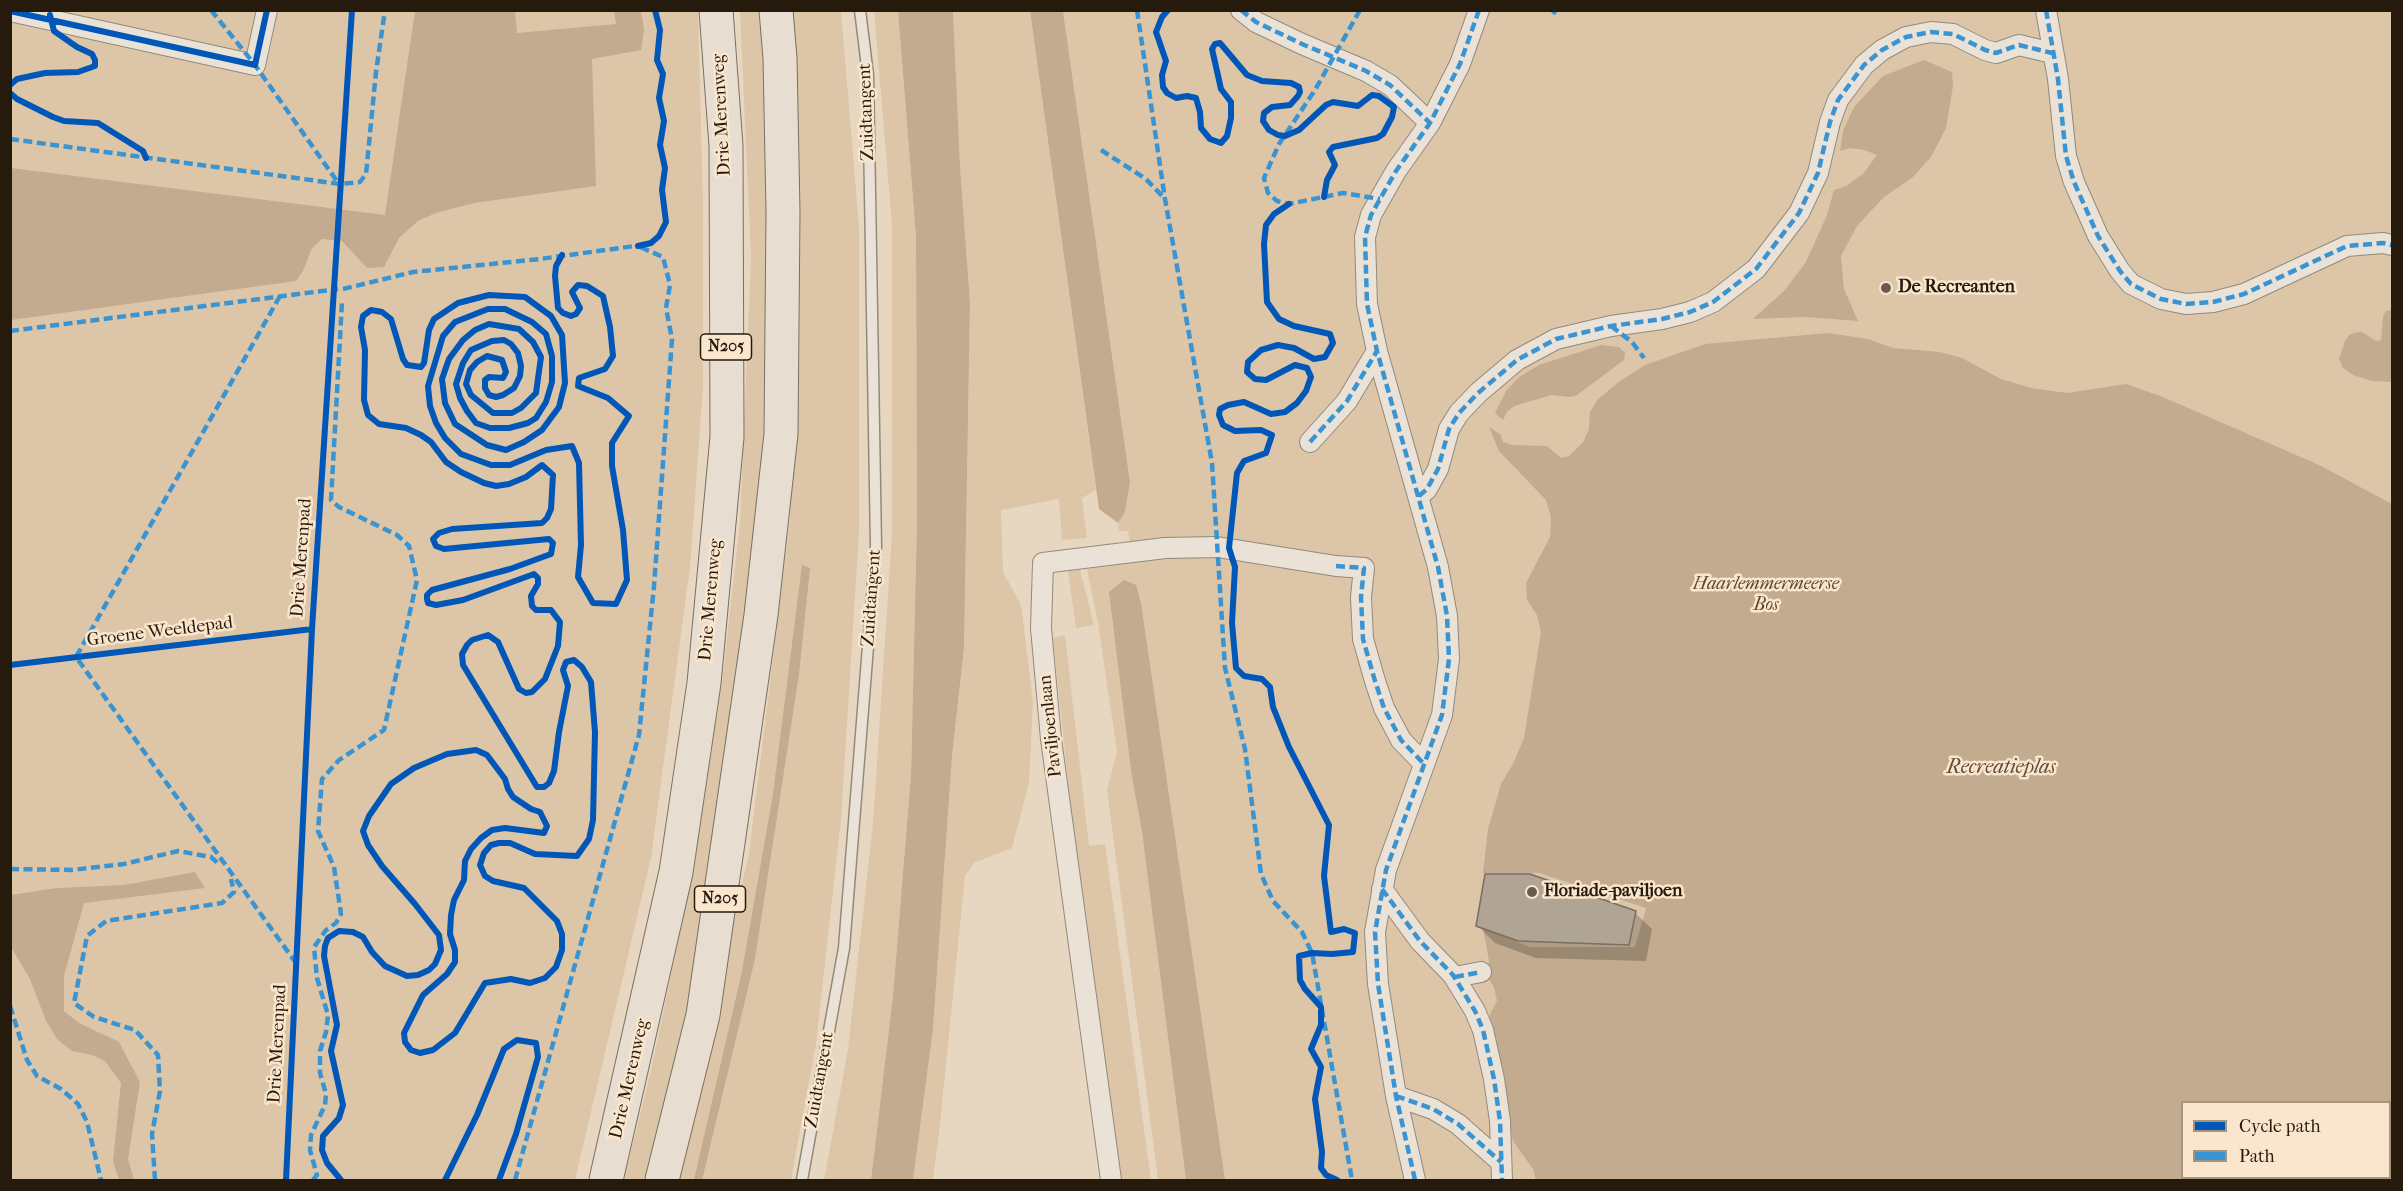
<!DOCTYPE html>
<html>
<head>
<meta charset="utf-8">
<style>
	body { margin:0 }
	#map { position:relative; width:2403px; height:1191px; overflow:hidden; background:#e8d7c0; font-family:"IM FELL French Canon",serif }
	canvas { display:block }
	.frame { position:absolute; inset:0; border:12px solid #261a0d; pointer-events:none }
	.legend { position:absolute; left:2181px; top:1101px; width:210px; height:78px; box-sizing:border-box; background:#fae6cc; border:2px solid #a59480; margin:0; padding:8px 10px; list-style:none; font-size:18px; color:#261a0d }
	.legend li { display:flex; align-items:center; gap:12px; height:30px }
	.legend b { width:30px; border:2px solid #a59480 }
</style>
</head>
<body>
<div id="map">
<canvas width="2403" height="1191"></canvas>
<div class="frame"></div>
<ul class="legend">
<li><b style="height:8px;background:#0057b8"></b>Cycle path</li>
<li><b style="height:8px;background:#3b94d2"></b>Path</li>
</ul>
</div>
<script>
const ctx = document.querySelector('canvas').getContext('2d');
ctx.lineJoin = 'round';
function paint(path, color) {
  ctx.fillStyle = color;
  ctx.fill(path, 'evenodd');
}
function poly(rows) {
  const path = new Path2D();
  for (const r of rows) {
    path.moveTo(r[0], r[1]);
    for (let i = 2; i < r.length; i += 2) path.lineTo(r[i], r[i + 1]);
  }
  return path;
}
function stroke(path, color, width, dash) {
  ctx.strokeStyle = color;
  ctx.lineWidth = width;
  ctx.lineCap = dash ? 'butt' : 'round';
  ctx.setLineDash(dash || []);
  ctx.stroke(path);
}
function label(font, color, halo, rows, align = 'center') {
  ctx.font = font + ' "IM FELL French Canon",serif';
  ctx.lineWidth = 5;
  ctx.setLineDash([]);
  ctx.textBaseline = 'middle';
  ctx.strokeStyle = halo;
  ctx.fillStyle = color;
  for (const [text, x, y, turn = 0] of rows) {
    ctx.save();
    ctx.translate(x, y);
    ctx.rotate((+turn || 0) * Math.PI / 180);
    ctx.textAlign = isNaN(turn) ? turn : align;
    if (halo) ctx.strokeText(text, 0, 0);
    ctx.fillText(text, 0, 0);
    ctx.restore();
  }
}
paint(poly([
	[10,11,698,11,703,203,703,388,690,567,651,858,575,1180,11,1180],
	[740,11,762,11,773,216,763,542,725,839,650,1180,624,1180,650,1075,694,866,722,683,740,522,751,257],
	[790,11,841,11,859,226,859,532,841,820,816,1044,791,1180,675,1180,749,853,790,519,800,209],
	[874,11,898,11,916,237,917,522,911,775,893,995,871,1180,824,1180,848,1049,873,823,892,533,892,225],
	[953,11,1030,11,1096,490,1082,498,1087,538,1062,540,1059,499,1001,510,1003,572,1021,605,1033,702,1029,783,1012,848,974,863,965,876,939,1134,933,1180,913,1180,933,1029,952,756,964,648,970,303,960,165],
	[1063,11,2392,11,2392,1180,1219,1180,1132,777,1142,832,1186,1180,1158,1180,1107,790,1117,752,1098,623,1087,569,1133,562,1128,531,1119,531,1118,523,1125,512,1130,482],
	[2182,1102,2390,1102,2390,1178,2182,1178],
	[1080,569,1094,625,1076,628,1068,571],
	[1065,635,1089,846,1105,844,1151,1180,1119,1180,1078,877,1053,638]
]), '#ddc6a8');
paint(poly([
	[415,11,515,11,517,33,616,24,614,11,641,11,644,30,641,50,592,59,596,186,474,203,436,213,418,221,399,238,384,267,367,268,342,241,322,239,312,248,303,271,296,281,11,320,11,168,385,215],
	[898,11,953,11,960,165,970,303,964,648,952,756,933,1029,913,1180,871,1180,893,995,911,775,917,522,916,237],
	[1030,11,1063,11,1130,482,1125,512,1118,523,1099,509],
	[1924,60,1952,72,1953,86,1946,128,1931,157,1913,177,1884,197,1857,226,1841,256,1844,289,1858,321,1806,317,1753,319,1785,290,1806,262,1827,215,1834,190,1846,186,1863,174,1877,155,1864,150,1850,148,1840,151,1843,131,1854,107,1883,76],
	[2392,310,2392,382,2372,381,2353,375,2343,368,2339,359,2345,341,2349,335,2357,332,2362,332,2376,341,2381,340,2383,316,2386,311],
	[1828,333,1868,339,1893,348,1940,352,1962,358,2001,379,2031,388,2067,393,2126,384,2163,397,2319,465,2392,504,2392,1180,1536,1180,1533,1169,1513,1141,1508,1121,1506,1088,1489,1029,1490,1014,1497,1001,1494,987,1485,973,1489,961,1483,928,1530,947,1635,947,1646,908,1539,873,1483,873,1488,829,1501,784,1513,764,1524,738,1541,632,1537,615,1527,600,1526,583,1550,537,1551,517,1546,500,1499,451,1489,427,1501,435,1503,442,1513,445,1547,446,1561,458,1569,456,1583,442,1589,429,1590,412,1598,399,1620,381,1645,365,1705,344],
	[2182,1102,2390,1102,2390,1178,2182,1178],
	[1601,345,1619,347,1625,353,1624,360,1577,395,1570,397,1552,395,1514,406,1507,412,1503,420,1495,413,1506,391,1519,377,1539,365],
	[802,565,810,568,799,674,755,959,702,1180,694,1180,742,971,773,794],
	[1124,580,1136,585,1141,603,1225,1180,1186,1180,1142,832,1132,777,1109,592],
	[195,872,205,888,84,903,64,976,64,1011,79,1023,119,1042,140,1082,128,1159,134,1180,119,1180,113,1161,121,1083,105,1061,92,1055,72,1051,57,1039,46,1021,30,979,11,947,11,895,57,888,124,885]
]), '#c2ab8e');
paint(poly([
	[1634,912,1652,929,1646,961,1536,958,1495,943,1477,925]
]), '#0003');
const building = poly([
	[1485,874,1530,874,1636,911,1629,945,1518,941,1476,926,1485,874]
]);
paint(building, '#b0a495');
stroke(building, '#796f62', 1.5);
const lane = poly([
	[802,1180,844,948,876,546,868,75,860,10]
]);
const street = poly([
	[1241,10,1256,22,1302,44,1366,71,1390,85,1430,123],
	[2046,10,2058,79,2066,156,2074,182,2098,236,2120,271,2131,284,2161,299,2186,304,2213,302,2244,294,2347,246,2383,243,2392,245],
	[10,11,255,65,267,10],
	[1310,442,1347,401,1377,351],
	[1419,496,1427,489,1438,469,1449,429,1459,413,1478,393,1517,360,1556,339,1611,326,1662,319,1690,312,1713,302,1756,269,1799,213,1818,173,1830,122,1838,100,1864,65,1882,50,1906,37,1931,32,1953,34,1985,50,1996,53,2019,45,2052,53],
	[1382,889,1420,941,1453,975,1475,1011,1483,1030,1494,1079,1500,1121,1502,1180],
	[1455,977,1481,972],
	[1396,1096,1433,1109,1458,1124,1501,1162],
	[1111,1180,1051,739,1041,628,1043,563,1165,548,1217,547,1336,566,1364,568,1361,597,1363,639,1375,681,1384,708,1401,740,1424,764],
	[1415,1180,1396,1096,1378,984,1375,932,1386,870,1442,715,1449,659,1447,616,1438,567,1377,351,1367,304,1365,237,1371,215,1380,199,1396,171,1430,123,1460,64,1479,10]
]);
const highway = poly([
	[606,1180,676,872,704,683,727,437,726,146,716,10],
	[662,1180,703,1015,761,615,781,434,783,212,780,58,776,10]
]);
stroke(lane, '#93897b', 13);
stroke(street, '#93897b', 22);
stroke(highway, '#796f62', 35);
stroke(lane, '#ebe2d7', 10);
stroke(street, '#ebe2d7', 20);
stroke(highway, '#e7ddd0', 33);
stroke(poly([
	[211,10,255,65,339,184],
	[1137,10,1165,199,1212,463,1225,668,1245,749,1261,874,1273,901,1302,932,1312,953,1352,1180],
	[1241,10,1256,22,1302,44,1366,71,1390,85,1430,123],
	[1360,10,1315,90,1279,144,1264,178,1268,193,1277,201,1289,204,1343,193,1380,199],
	[2046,10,2058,79,2066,156,2074,182,2098,236,2120,271,2131,284,2161,299,2186,304,2213,302,2244,294,2347,246,2383,243,2392,245],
	[1553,14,1556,10],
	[10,139,340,184,360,182,366,174,376,72,385,10],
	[1101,150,1146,179,1165,199],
	[343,289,413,272,540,259,642,245],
	[280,296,76,657,296,963],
	[1611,326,1632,342,1644,358],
	[10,331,338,289],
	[1310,442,1347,401,1377,351],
	[1419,496,1427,489,1438,469,1449,429,1459,413,1478,393,1517,360,1556,339,1611,326,1662,319,1690,312,1713,302,1756,269,1799,213,1818,173,1830,122,1838,100,1864,65,1882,50,1906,37,1931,32,1953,34,1985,50,1996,53,2019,45,2052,53],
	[1336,566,1364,568,1361,597,1363,639,1375,681,1384,708,1401,740,1424,764],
	[10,869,72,870,124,864,178,851,211,857,220,865],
	[1382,889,1420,941,1453,975,1475,1011,1483,1030,1494,1079,1500,1121,1502,1180],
	[1455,977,1481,972],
	[10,1006,27,1060,37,1076,61,1089,78,1104,87,1122,101,1180],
	[1396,1096,1433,1109,1458,1124,1501,1162],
	[155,1180,152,1134,160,1091,158,1055,135,1030,94,1017,74,1003,87,936,106,921,222,903,234,892,231,879],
	[313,1180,317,1175,310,1150,311,1135,325,1105,326,1094,320,1073,320,1051,326,1032,328,1015,317,978,314,947,326,930,336,923,341,914,334,867,318,831,322,779,339,760,384,730,417,580,409,546,397,535,339,507,331,500,342,302],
	[515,1180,639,735,654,586,672,339,666,308,670,285,663,257,640,247],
	[1415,1180,1396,1096,1378,984,1375,932,1386,870,1442,715,1449,659,1447,616,1438,567,1377,351,1367,304,1365,237,1371,215,1380,199,1396,171,1430,123,1460,64,1479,10]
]), '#3b94d2', 4.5, [9, 4.5]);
stroke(poly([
	[1168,10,1162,17,1156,32,1166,61,1162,75,1163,87,1167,93,1176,98,1187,96,1196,98,1200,112,1201,128,1210,139,1221,143,1227,136,1231,118,1231,102,1221,89,1212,49,1215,44,1220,43,1247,75,1262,81,1291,83,1299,87,1300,92,1298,96,1290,105,1272,107,1264,113,1263,121,1269,130,1278,135,1285,136,1299,130,1326,105,1333,102,1358,106,1372,95,1379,96,1394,107,1392,117,1383,134,1377,138,1333,147,1329,152,1335,165,1327,180,1324,197],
	[10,11,255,65,267,10],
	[10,85,17,79,45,73,78,72,95,66,95,60,92,54,77,47,54,31,50,15],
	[10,93,17,99,53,117,64,121,98,123,143,151,146,158],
	[1289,204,1274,214,1266,225,1264,244,1267,302,1279,319,1294,326,1330,334,1333,343,1325,357,1314,359,1294,348,1278,345,1261,350,1248,362,1247,372,1255,379,1266,380,1295,365,1307,368,1311,377,1306,391,1297,403,1285,412,1271,414,1244,402,1228,405,1220,409,1219,415,1223,425,1235,431,1261,430,1272,435,1266,453,1244,461,1237,473,1229,548,1235,567,1232,623,1236,668,1244,676,1262,679,1270,687,1273,707,1289,747,1329,825,1324,876,1331,932,1344,929,1355,933,1353,952,1332,954,1312,953,1299,956,1300,980,1305,989,1321,1007,1321,1025,1311,1049,1321,1067,1315,1099,1322,1152,1321,1168,1326,1175,1337,1180],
	[638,246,651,243,659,236,666,222,662,190,665,168,660,145,664,121,659,98,663,74,657,60,660,30,655,10],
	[10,665,312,629],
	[286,1180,312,629,352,10],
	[341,1180,327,1163,322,1150,323,1136,339,1118,343,1105,331,1051,337,1025,324,956,325,946,328,938,339,931,353,932,363,937,372,952,385,966,407,976,418,975,429,970,435,964,441,950,439,935,415,904,382,866,368,845,363,831,369,816,391,784,414,768,447,754,476,750,487,755,505,779,508,789,513,797,531,809,540,812,547,826,544,833,505,828,492,830,481,838,471,849,465,861,464,880,454,900,451,915,450,934,455,950,455,962,447,974,423,995,404,1033,405,1042,411,1050,420,1053,433,1050,455,1033,485,983,511,979,530,983,545,978,556,967,562,950,562,934,557,921,524,888,493,881,485,876,480,865,484,853,491,845,499,843,510,843,535,854,577,856,589,839,593,820,595,732,591,682,582,667,574,660,566,662,563,670,568,686,559,732,554,771,549,783,544,787,537,787,463,665,462,654,467,645,472,640,488,635,498,642,519,689,526,693,532,692,545,679,558,646,560,622,551,610,536,610,532,606,531,596,538,584,538,578,534,574,463,600,436,605,428,603,427,599,427,595,432,590,510,569,551,554,553,543,549,539,444,549,436,546,433,539,439,533,452,529,542,523,547,518,551,509,553,475,542,465,526,477,509,484,496,486,484,483,461,472,446,462,431,442,421,435,406,428,379,424,368,415,364,400,365,350,361,327,363,316,371,310,382,312,391,319,403,359,407,365,421,367,424,363,429,330,434,319,458,303,489,295,525,297,551,316,562,335,565,383,559,407,542,430,524,442,506,450,487,445,455,424,445,403,442,379,449,359,463,340,475,330,489,324,519,329,533,342,541,357,536,393,521,408,512,413,493,413,471,395,466,384,470,370,477,362,487,356,502,360,506,372,503,378,489,377,485,380,485,388,489,395,496,397,503,395,514,388,520,376,521,366,518,353,511,344,504,340,492,341,471,350,463,363,456,384,460,398,467,411,476,423,490,428,509,428,528,423,536,418,546,402,552,382,552,356,546,334,532,322,505,309,488,309,455,322,443,336,428,386,430,406,436,423,445,438,461,454,491,465,510,465,546,450,572,446,579,463,581,545,578,577,593,603,616,604,627,580,623,530,612,466,612,443,629,416,608,398,578,386,579,378,605,369,613,356,610,327,603,296,587,286,578,285,572,292,580,308,576,314,571,316,563,313,558,308,555,276,556,266,562,255],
	[445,1180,477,1115,504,1049,517,1040,536,1043,538,1057,516,1134,499,1180]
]), '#0057b8', 6);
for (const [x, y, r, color] of [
	[1886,288,6,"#6a5c4c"],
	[1532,892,6,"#6a5c4c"]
]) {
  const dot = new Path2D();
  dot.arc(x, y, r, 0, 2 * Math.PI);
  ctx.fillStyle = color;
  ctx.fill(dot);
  stroke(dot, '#fae6cc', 2);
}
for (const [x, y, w] of [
	[726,347,51],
	[720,899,51]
]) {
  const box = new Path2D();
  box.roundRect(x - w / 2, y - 13, w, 26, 4.5);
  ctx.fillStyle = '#fae6cc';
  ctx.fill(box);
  stroke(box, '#261a0d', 1.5);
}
label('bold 16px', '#261a0d', null, [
	["N205",726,347],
	["N205",720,899]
]);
label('18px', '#261a0d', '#fae6cc', [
	["Zuidtangent",867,112,-92],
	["Drie Merenweg",722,115,-93],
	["Drie Merenpad",302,558,-86],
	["Zuidtangent",872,598,-86],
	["Drie Merenweg",711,600,-85],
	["Groene Weeldepad",160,632,-7],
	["Paviljoenlaan",1051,726,-96],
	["Drie Merenpad",278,1044,-87],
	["Drie Merenweg",630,1079,-77],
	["Zuidtangent",820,1080,-80]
]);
label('bold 18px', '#261a0d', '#fae6cc', [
	["De Recreanten",1898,288],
	["Floriade-paviljoen",1544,892]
], 'left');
label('italic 18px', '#5a4a36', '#fae6cc', [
	["Haarlemmermeerse",1766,585],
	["Bos",1766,606]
]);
label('italic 20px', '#5e4c38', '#fae6cc', [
	["Recreatieplas",2001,768]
]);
</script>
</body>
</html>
